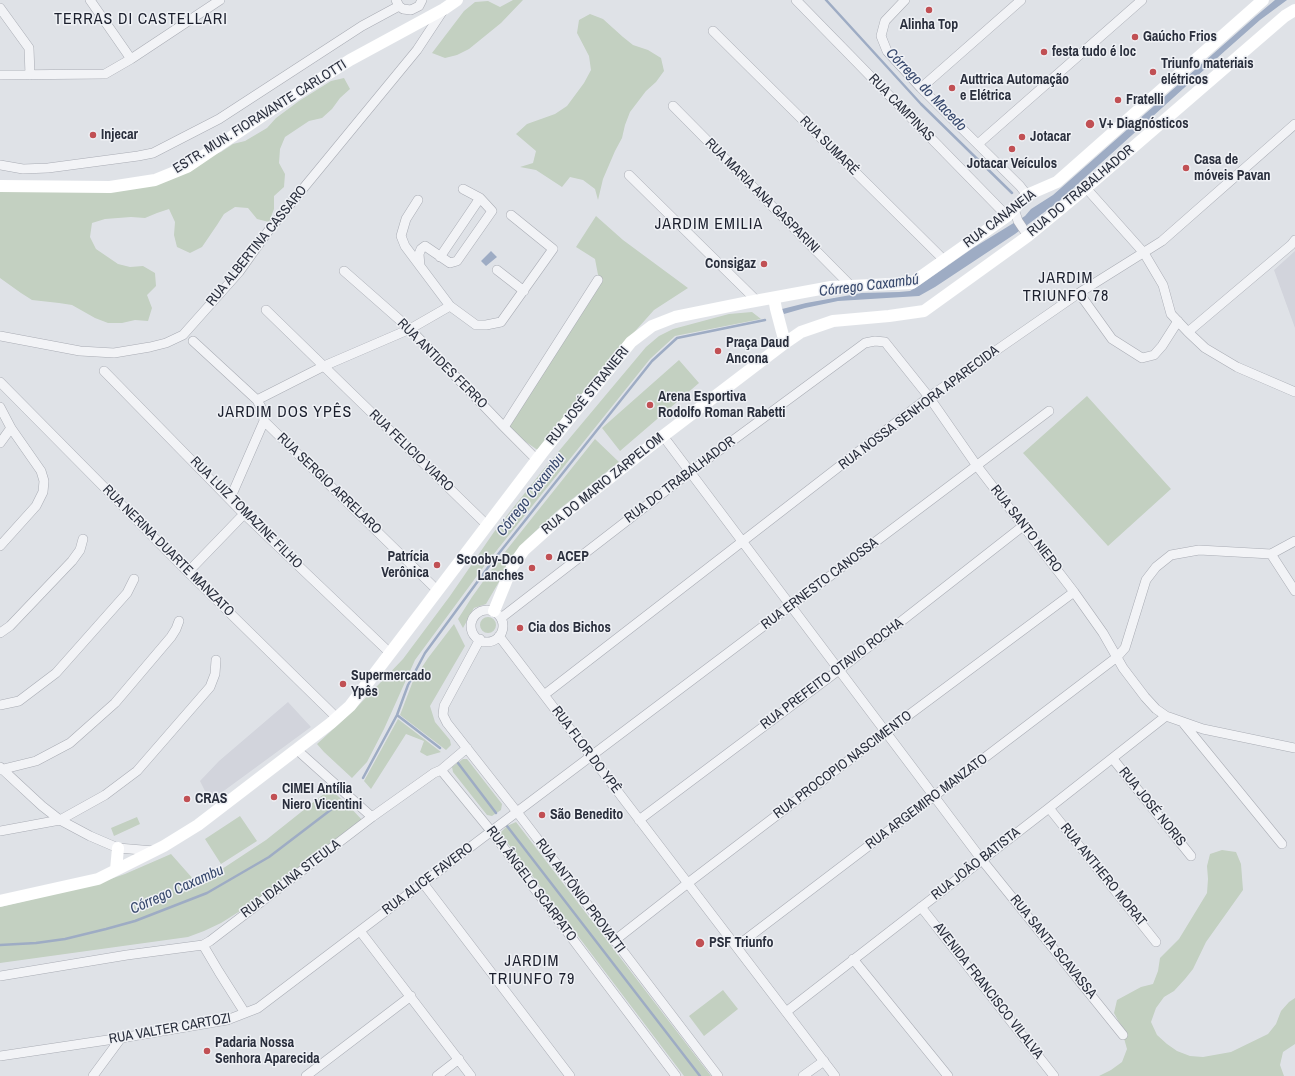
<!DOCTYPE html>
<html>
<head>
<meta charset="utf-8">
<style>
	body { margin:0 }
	canvas { display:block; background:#dfe2e7 }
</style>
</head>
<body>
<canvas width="1295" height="1076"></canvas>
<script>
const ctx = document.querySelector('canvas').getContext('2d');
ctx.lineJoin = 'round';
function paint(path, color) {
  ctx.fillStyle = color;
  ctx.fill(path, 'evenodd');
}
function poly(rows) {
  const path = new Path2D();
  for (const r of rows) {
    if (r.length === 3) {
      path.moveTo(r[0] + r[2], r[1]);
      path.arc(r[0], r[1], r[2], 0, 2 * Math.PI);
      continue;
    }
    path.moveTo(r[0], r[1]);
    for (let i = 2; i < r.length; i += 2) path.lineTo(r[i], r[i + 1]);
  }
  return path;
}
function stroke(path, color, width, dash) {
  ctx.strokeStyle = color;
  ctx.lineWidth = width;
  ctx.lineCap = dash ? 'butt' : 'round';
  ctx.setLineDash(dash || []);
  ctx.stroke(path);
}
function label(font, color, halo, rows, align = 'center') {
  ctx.font = font + ' "Archivo Narrow",sans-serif';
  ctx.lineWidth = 3;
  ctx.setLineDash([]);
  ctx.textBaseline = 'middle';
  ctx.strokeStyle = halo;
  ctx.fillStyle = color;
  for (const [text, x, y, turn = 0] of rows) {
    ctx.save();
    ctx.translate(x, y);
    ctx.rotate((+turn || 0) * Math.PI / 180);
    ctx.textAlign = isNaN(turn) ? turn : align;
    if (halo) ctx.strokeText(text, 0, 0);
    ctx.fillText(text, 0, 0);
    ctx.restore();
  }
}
paint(poly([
	[1295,251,1295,328,1274,270],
	[288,702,311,727,210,801,200,781,219,761]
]), '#d2d4dc');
paint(poly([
	[513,0,523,0,501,23,469,49,457,55,445,58,432,53,464,11,475,2,488,1,500,7],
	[590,14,603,19,623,37,633,45,648,50,661,58,664,71,656,82,646,91,630,112,625,125,622,138,615,151,603,179,598,200,595,189,583,180,570,177,562,187,536,170,520,167,533,163,536,151,516,134,527,124,555,114,567,106,584,83,591,70,589,56,577,33,579,20],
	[344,78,350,89,340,98,332,109,322,118,309,121,285,137,280,149,279,163,285,174,284,187,274,196,274,209,269,222,257,219,248,208,235,207,224,214,217,225,202,247,190,253,177,247,174,235,175,222,169,209,157,213,145,218,131,217,105,219,92,223,90,237,96,249,118,264,130,267,143,266,155,273,156,286,147,295,152,308,148,321,135,320,122,323,108,323,95,318,72,305,59,303,32,300,21,293,0,278,0,188,129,183,221,152,233,144,245,141,267,128,276,118,299,101,331,81],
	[596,216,623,240,688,288,654,310,629,338,539,451,507,429,599,280,595,259,576,247],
	[752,312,761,319,675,336,650,359,485,565,415,660,384,729,367,762,352,778,324,752,317,744,356,708,403,659,450,596,494,532,543,470,646,347,659,336,673,329,729,314],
	[679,360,699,383,620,451,602,428],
	[1087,396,1171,489,1108,546,1023,453],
	[595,439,619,462,557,511,525,541,510,563,486,604,474,608,463,628,458,619,472,597,497,562],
	[488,625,8],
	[454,624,465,646,430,706,435,722,450,740,451,745,446,750,400,715,413,681,428,658],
	[398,719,441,752,427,756,420,752,424,741,406,734,371,789,364,781],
	[463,759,467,759,502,804,501,810,492,816,487,815,453,772,452,767],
	[330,789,347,804,363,821,314,855,256,901,221,923,204,931,188,937,0,963,0,907,96,884,125,874,171,854,194,880,219,871,266,840],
	[240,816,257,841,221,864,205,839],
	[137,817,140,824,114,836,111,828],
	[516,822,711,1076,684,1076,500,833,507,826],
	[1222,850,1236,852,1241,864,1243,890,1206,942,1193,969,1185,979,1174,991,1164,997,1156,1008,1151,1022,1157,1035,1167,1044,1177,1051,1190,1056,1203,1057,1231,1052,1268,1034,1276,1024,1281,1011,1289,1002,1295,998,1295,1044,1283,1052,1280,1065,1284,1076,1099,1076,1111,1070,1122,1062,1127,1049,1120,1024,1114,1013,1117,1000,1141,987,1153,984,1158,971,1160,958,1179,939,1207,893,1208,879,1207,866,1210,854],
	[723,990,738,1009,704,1036,689,1016]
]), '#c3d0c1');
paint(poly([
	[1275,0,1287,0,1260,20,1226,50,1058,202,1015,234,935,287,919,296,838,301,805,308,784,314,782,309,806,303,862,293,899,292,910,291,920,285,973,248,1025,216,1031,209,1053,195,1256,16],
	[491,251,497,257,486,266,481,261]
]), '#9eacc4');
stroke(poly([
	[826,0,921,104,1012,193],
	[397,715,440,748],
	[458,763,496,813],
	[363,778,397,715,408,685,425,653,492,562,652,361,677,338,765,320],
	[507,826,700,1076],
	[0,945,36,943,65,939,106,929,135,921,207,893,269,857,341,802]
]), '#9eacc4', 2.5);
const street = poly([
	[90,0,131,59],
	[396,0,399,6,403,9,411,10,419,6,422,0],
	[796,0,1007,216],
	[905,0,885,21,881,36,887,51,921,88,1020,186,1027,195],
	[0,8,29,48,30,75],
	[713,31,945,261],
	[0,75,105,74,131,59,220,0],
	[921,88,1021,0],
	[673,106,851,286],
	[978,144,1142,0],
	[0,165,23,169,48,168,138,156,153,153,219,119,362,26,399,6],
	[629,175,757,301],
	[1086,188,1144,253,1163,285,1171,314,1188,332,1205,348,1237,367,1295,392],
	[418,200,406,219,401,236,405,246,450,306,476,325,486,325,501,322,553,249,511,215],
	[1014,209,1018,221,1028,236],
	[440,257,480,198],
	[420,266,419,254,421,249,425,246,450,263,457,261,492,211,480,198,463,189],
	[497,270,524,291],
	[344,271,410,329,504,427,537,460],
	[1079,293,1112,339,1142,358,1154,355,1162,346,1178,321],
	[266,310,487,525],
	[1188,332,1291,245,1295,240],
	[0,336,80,351,114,353,150,347,166,343,183,335,239,272,269,230,417,50,444,9],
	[193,341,257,400,263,411,264,421,437,590],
	[104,371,244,514,390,653],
	[0,382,188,572,337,718],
	[257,400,324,366,410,329,450,306],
	[0,407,11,428,41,471,44,481,43,492,36,506,0,546],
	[504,427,598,280],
	[663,436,982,860,1123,1035],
	[0,443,11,428],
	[230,499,264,421],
	[1271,554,1295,591],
	[188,572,244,514],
	[487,626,16],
	[501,618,690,472,865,343,875,341,885,342,929,397,977,466,1074,592,1103,633,1123,668,1145,697,1156,709,1166,716,1203,729,1295,748],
	[0,633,10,626,72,561,80,550,83,539],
	[499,636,835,1076],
	[480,639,444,706,443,715,447,723,517,812,718,1076],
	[544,695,929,397,1079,293,1162,241,1295,124],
	[0,705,19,701,56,673,127,593,134,579],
	[1184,724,1282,844],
	[296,749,372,817],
	[1113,759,1191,856],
	[0,767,42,806,60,820,90,836,118,848,154,851],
	[0,770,36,761,70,743,115,703,171,637,176,629,179,621],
	[441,770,491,831,676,1076],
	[1049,808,1156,942],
	[639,820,839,670,1023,526],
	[0,831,60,820,105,795,137,771,210,687,215,674,216,660],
	[423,883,570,1076],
	[921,907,1054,1076],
	[360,931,471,1076],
	[614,941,688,883,886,732,1074,592],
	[203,945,219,972,245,1013],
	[737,946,1117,657,1125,648,1146,580,1156,567,1171,555,1199,550,1271,554,1295,541],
	[853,959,948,1076],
	[0,976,127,955,203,945,210,941,372,817,434,773,441,770,467,748],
	[786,1012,1049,808,1166,716],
	[0,1056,121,1038,227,1020,258,1008,481,839,1049,411],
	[93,1076,121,1038],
	[306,1076,411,996],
	[437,1076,459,1059],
	[803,1076,824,1061]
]);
stroke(street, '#a9acb4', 10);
stroke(street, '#f2f3f6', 9);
stroke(poly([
	[0,186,110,187,155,180,187,167,271,110,350,60,444,9,457,0],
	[774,298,776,309,785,343],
	[494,611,512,567,524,550,564,514,663,436,785,343,801,332,833,321,889,316,924,311,1028,236,1086,188,1285,16,1295,10],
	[116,870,118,848],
	[0,901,98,879,164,846,198,825,331,723,350,706,542,453,631,342,652,326,675,317,744,303,831,287,912,283,1007,216,1027,195,1057,182,1263,0]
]), '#fff', 12);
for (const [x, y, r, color] of [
	[929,10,4,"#c15054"],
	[1135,37,4,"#c15054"],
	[1044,52,4,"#c15054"],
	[1153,72,4,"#c15054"],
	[952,88,4,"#c15054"],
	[1118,100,4,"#c15054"],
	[1090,124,5,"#c15054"],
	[93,135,4,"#c15054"],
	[1022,137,4,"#c15054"],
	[1012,149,4,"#c15054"],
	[1186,168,4,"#c15054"],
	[764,264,4,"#c15054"],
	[718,351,4,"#c15054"],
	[650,405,4,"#c15054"],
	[549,557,4,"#c15054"],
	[437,565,4,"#c15054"],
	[532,568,4,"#c15054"],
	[520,628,4,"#c15054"],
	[343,684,4,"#c15054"],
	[274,797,4,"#c15054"],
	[187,799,4,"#c15054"],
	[542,815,4,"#c15054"],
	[700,943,5,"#c15054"],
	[207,1051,4,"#c15054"]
]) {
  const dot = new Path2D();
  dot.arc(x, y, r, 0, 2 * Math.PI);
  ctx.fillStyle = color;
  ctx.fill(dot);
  stroke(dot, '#eff1f5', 1.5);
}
label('bold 14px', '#2a2f3d', '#eff1f5', [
	["Alinha Top",929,25,"center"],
	["Gaúcho Frios",1143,37],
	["festa tudo é loc",1052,52],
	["Triunfo materiais",1161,64],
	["elétricos",1161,80],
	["Auttrica Automação",960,80],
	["e Elétrica",960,96],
	["Fratelli",1126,100],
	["V+ Diagnósticos",1099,124],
	["Injecar",101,135],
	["Jotacar",1030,137],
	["Casa de",1194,160],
	["móveis Pavan",1194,176],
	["Jotacar Veículos",1012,164,"center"],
	["Consigaz",756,264,"right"],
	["Praça Daud",726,343],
	["Ancona",726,359],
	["Arena Esportiva",658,397],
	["Rodolfo Roman Rabetti",658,413],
	["Patrícia",429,557,"right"],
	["Verônica",429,573,"right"],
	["ACEP",557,557],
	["Scooby-Doo",524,560,"right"],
	["Lanches",524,576,"right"],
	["Cia dos Bichos",528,628],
	["Supermercado",351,676],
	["Ypês",351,692],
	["CIMEI Antília",282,789],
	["Niero Vicentini",282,805],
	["CRAS",195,799],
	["São Benedito",550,815],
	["PSF Triunfo",709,943],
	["Padaria Nossa",215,1043],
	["Senhora Aparecida",215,1059]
], 'left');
label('14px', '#2a2f3d', '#eff1f5', [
	["RUA CAMPINAS",901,108,46],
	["ESTR. MUN. FIORAVANTE CARLOTTI",260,117,-32],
	["RUA SUMARÉ",829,146,45],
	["RUA DO TRABALHADOR",1081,191,-40],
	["RUA MARIA ANA GASPARINI",762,196,45],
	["RUA CANANEIA",1000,219,-37],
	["RUA ALBERTINA CASSARO",257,246,-51],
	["RUA ANTIDES FERRO",442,364,45],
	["RUA JOSÉ STRANIERI",588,396,-51],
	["RUA NOSSA SENHORA APARECIDA",919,408,-37],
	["RUA FELICIO VIARO",411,451,44],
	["RUA DO TRABALHADOR",680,480,-37],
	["RUA SERGIO ARRELARO",329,484,44],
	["RUA DO MARIO ZARPELOM",603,484,-39],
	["RUA LUIZ TOMAZINE FILHO",246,513,45],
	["RUA SANTO NIERO",1026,529,52],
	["RUA NERINA DUARTE MANZATO",168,551,45],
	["RUA ERNESTO CANOSSA",820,584,-37],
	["RUA PREFEITO OTAVIO ROCHA",832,674,-37],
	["RUA FLOR DO YPÊ",586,750,53],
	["RUA PROCOPIO NASCIMENTO",843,765,-37],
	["RUA ARGEMIRO MANZATO",927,802,-37],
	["RUA JOSÉ NORIS",1152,807,51],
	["RUA JOÃO BATISTA",976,864,-38],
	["RUA ANTHERO MORAT",1103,875,51],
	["RUA IDALINA STEULA",291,879,-37],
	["RUA ALICE FAVERO",428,879,-37],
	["RUA ÂNGELO SCARPATO",531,884,53],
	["RUA ANTÔNIO PROVATTI",580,896,53],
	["RUA SANTA SCAVASSA",1053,947,51],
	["AVENIDA FRANCISCO VILALVA",988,991,52],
	["RUA VALTER CARTOZI",170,1029,-10]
]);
label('italic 15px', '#38496d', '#eff1f5', [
	["Córrego do Macedo",926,90,46],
	["Córrego Caxambú",869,286,-7],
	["Córrego Caxambu",531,495,-52],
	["Córrego Caxambu",177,890,-24]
]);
ctx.letterSpacing = '1px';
label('16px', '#1c202e', '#eff1f5', [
	["TERRAS DI CASTELLARI",141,20],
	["JARDIM EMILIA",709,225],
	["JARDIM",1066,279],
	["TRIUNFO 78",1066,297],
	["JARDIM DOS YPÊS",285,413],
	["JARDIM",532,962],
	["TRIUNFO 79",532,980]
]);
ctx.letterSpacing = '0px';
</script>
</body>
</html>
